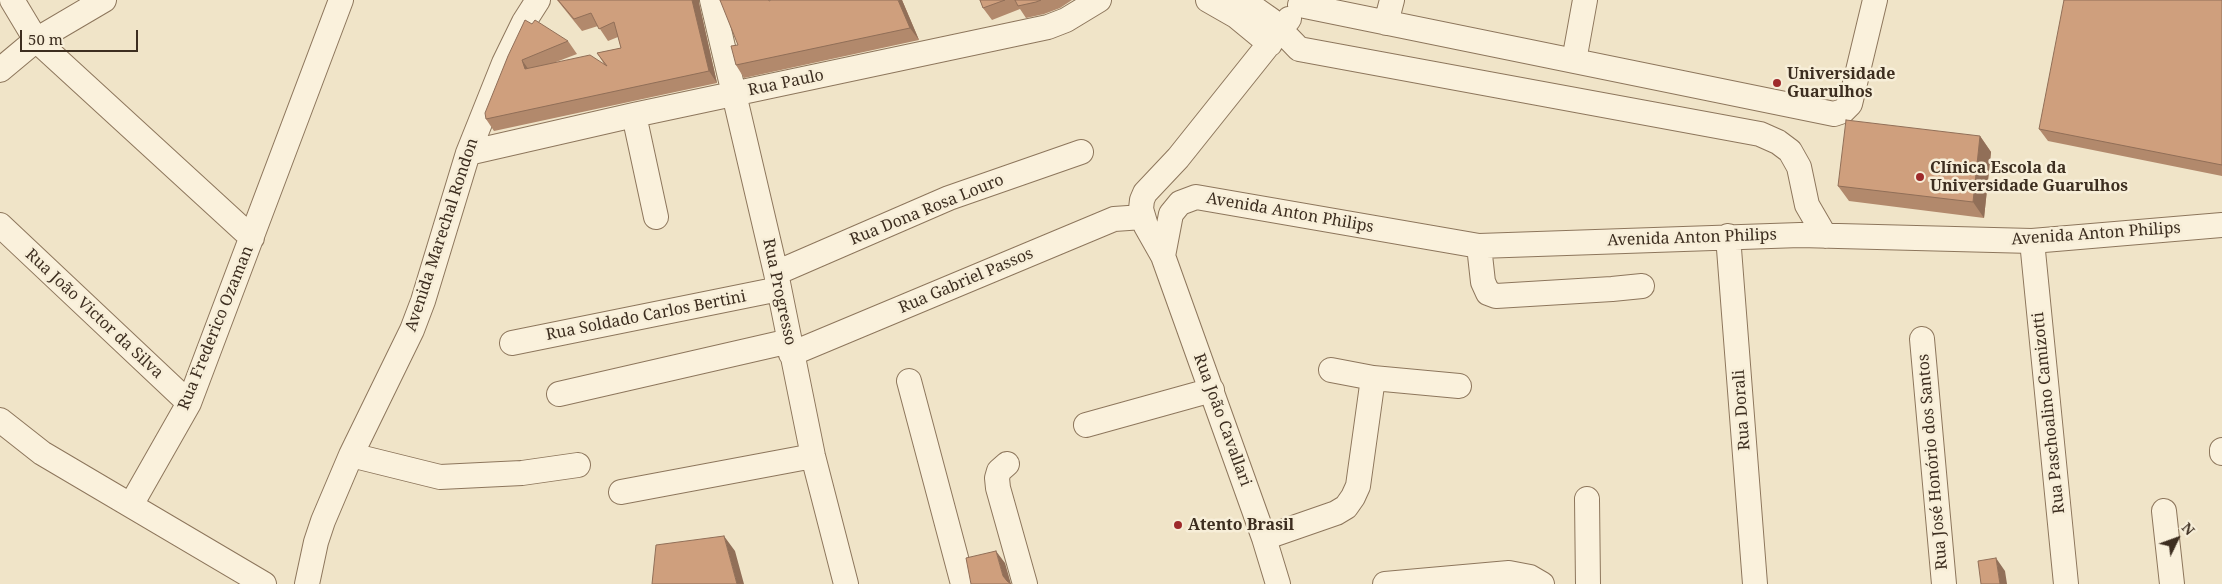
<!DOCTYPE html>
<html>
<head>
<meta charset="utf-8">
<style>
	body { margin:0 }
	#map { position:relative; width:2222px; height:584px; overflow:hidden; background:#f0e4c8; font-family:"Noto Serif",serif }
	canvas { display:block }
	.north { position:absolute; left:2152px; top:514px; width:50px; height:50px; -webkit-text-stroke:4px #f7eed8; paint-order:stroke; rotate:48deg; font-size:14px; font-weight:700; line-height:20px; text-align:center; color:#3d2e20 }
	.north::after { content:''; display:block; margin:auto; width:18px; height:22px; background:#3d2e20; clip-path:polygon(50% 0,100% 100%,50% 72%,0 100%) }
	.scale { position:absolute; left:20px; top:30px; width:118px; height:22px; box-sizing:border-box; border:2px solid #3d2e20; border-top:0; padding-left:6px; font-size:15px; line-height:18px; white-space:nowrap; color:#3d2e20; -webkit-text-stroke:4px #f7eed8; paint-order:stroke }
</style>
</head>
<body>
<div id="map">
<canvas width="2222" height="584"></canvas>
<div class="north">N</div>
<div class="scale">50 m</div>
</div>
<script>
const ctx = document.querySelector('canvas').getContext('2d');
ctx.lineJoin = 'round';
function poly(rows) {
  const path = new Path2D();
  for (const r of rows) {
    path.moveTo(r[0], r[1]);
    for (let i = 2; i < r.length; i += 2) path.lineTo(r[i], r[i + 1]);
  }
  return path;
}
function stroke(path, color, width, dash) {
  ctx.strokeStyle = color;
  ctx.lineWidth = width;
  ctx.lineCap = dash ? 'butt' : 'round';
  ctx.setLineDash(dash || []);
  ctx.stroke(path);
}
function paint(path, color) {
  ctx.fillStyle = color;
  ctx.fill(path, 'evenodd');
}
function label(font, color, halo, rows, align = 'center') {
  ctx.font = font + ' "Noto Serif",serif';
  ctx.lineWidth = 5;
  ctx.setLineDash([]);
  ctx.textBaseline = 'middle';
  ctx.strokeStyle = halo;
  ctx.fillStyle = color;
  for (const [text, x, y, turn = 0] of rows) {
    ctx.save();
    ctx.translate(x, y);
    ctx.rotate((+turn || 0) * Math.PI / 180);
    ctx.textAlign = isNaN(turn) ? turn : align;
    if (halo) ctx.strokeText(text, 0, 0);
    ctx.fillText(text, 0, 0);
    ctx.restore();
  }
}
const minor = poly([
	[12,0,36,40,252,238],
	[712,0,776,273,813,456,846,584],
	[1208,0,1236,16,1270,44],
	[1236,0,1251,6,1271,20,1299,49,1760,134,1778,142,1790,151,1799,167,1807,205,1825,236],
	[1300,5,1834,114,1843,111,1850,104,1875,0],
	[1386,23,1392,0],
	[1574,61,1585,0],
	[0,70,36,40,104,0],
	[634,115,656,217],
	[468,153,634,115,1048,27,1066,20,1099,0],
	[0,225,189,403],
	[1728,236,1755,584],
	[2032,241,2066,584],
	[1479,246,1483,282,1488,293,1496,296,1612,289,1642,286],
	[1163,256,1171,214,1180,203,1196,197,1479,246,1800,235,2032,241,2222,225],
	[776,273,949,198,1081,152],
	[1922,339,1944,584],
	[512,343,779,289],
	[791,354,1114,219,1143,217],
	[1331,370,1373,378],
	[909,381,963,584],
	[559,394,790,341],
	[0,420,42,453,264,584],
	[1086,425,1212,390],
	[2222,450,2222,453],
	[351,455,440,477,522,473,578,465],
	[1007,464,999,471,997,478,998,488,1025,584],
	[621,492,813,456],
	[1587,499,1588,584],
	[131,505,189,403,341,0],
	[2164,511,2172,584],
	[1264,538,1336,513,1346,507,1353,497,1358,486,1373,378,1459,386],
	[307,584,316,542,323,521,351,455,412,330,423,301,468,153,504,63,524,22,538,0],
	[1278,584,1264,538,1163,256,1146,226,1141,209,1142,200,1145,193,1178,158,1289,19],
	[1385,584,1509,573,1530,577,1542,584]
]);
stroke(minor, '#8d765c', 26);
stroke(minor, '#faf1dc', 24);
paint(poly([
	[557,0,699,0,699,3,717,83,494,131,486,119,508,56,568,41,577,54,556,62,604,64,597,53,621,48,618,37,608,41,598,26,582,31],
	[902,0,919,40,744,78,736,65,738,45],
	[980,0,1072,0,1060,8,1044,14,1026,18,1020,9,992,20,983,8],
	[2222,0,2222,176,2048,141,2039,129],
	[1980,136,1991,152,1984,218,1849,201,1838,186]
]), '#b2896c');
paint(poly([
	[692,0,699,0,699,3,717,83,709,71],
	[898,0,902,0,919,40,910,28],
	[522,60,531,73,525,69],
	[1980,136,1991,152,1984,218,1973,202],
	[724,536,735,551,744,584,737,584],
	[996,551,1005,563,1011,584,1008,584,1003,576],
	[1996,558,2005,571,2007,584,2000,584]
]), '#916f58');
const building = poly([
	[558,0,692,0,709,71,486,119,485,113,508,56,525,20,532,24,535,20,568,41,522,60,525,69,590,55,607,66,597,53,621,48,614,22,599,29,591,13,574,19,558,0],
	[720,0,769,0,769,1,771,0,898,0,910,28,736,65,731,46,738,45,720,0],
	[980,0,1005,0,983,8,980,0],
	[1015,0,1041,0,1036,2,1018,6,1015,0],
	[2064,0,2222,0,2222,165,2039,129,2064,0],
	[1846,120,1980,136,1973,202,1838,186,1846,120],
	[724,536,737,584,652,584,656,545,724,536],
	[996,551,1003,576,1007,581,1011,584,971,584,966,558,996,551],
	[1996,558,2000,584,1981,584,1978,561,1996,558]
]);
paint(building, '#cf9f7d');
stroke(building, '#916f58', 1);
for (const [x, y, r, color] of [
	[1777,83,5,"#9e2a2b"],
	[1920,177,5,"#9e2a2b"],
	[1178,525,5,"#9e2a2b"]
]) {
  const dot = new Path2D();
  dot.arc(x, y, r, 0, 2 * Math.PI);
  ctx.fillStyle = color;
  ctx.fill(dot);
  stroke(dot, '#f7eed8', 2);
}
label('bold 16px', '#3d2e20', '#f7eed8', [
	["Universidade",1787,74],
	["Guarulhos",1787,92],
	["Clínica Escola da",1930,168],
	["Universidade Guarulhos",1930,186],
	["Atento Brasil",1188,525]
], 'left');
label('16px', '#3d2e20', '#f7eed8', [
	["Rua Paulo",786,83,-12],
	["Rua Dona Rosa Louro",927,210,-22],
	["Avenida Anton Philips",1290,213,10],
	["Avenida Anton Philips",2096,234,-4],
	["Avenida Marechal Rondon",442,235,-72],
	["Avenida Anton Philips",1692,238,-2],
	["Rua Gabriel Passos",966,281,-23],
	["Rua Progresso",779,292,78],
	["Rua João Victor da Silva",94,314,43],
	["Rua Soldado Carlos Bertini",646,316,-11],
	["Rua Frederico Ozaman",216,328,-68],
	["Rua Dorali",1742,410,-94],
	["Rua Paschoalino Camizotti",2049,413,-96],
	["Rua João Cavallari",1222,420,70],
	["Rua José Honório dos Santos",1933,462,-95]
]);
</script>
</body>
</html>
